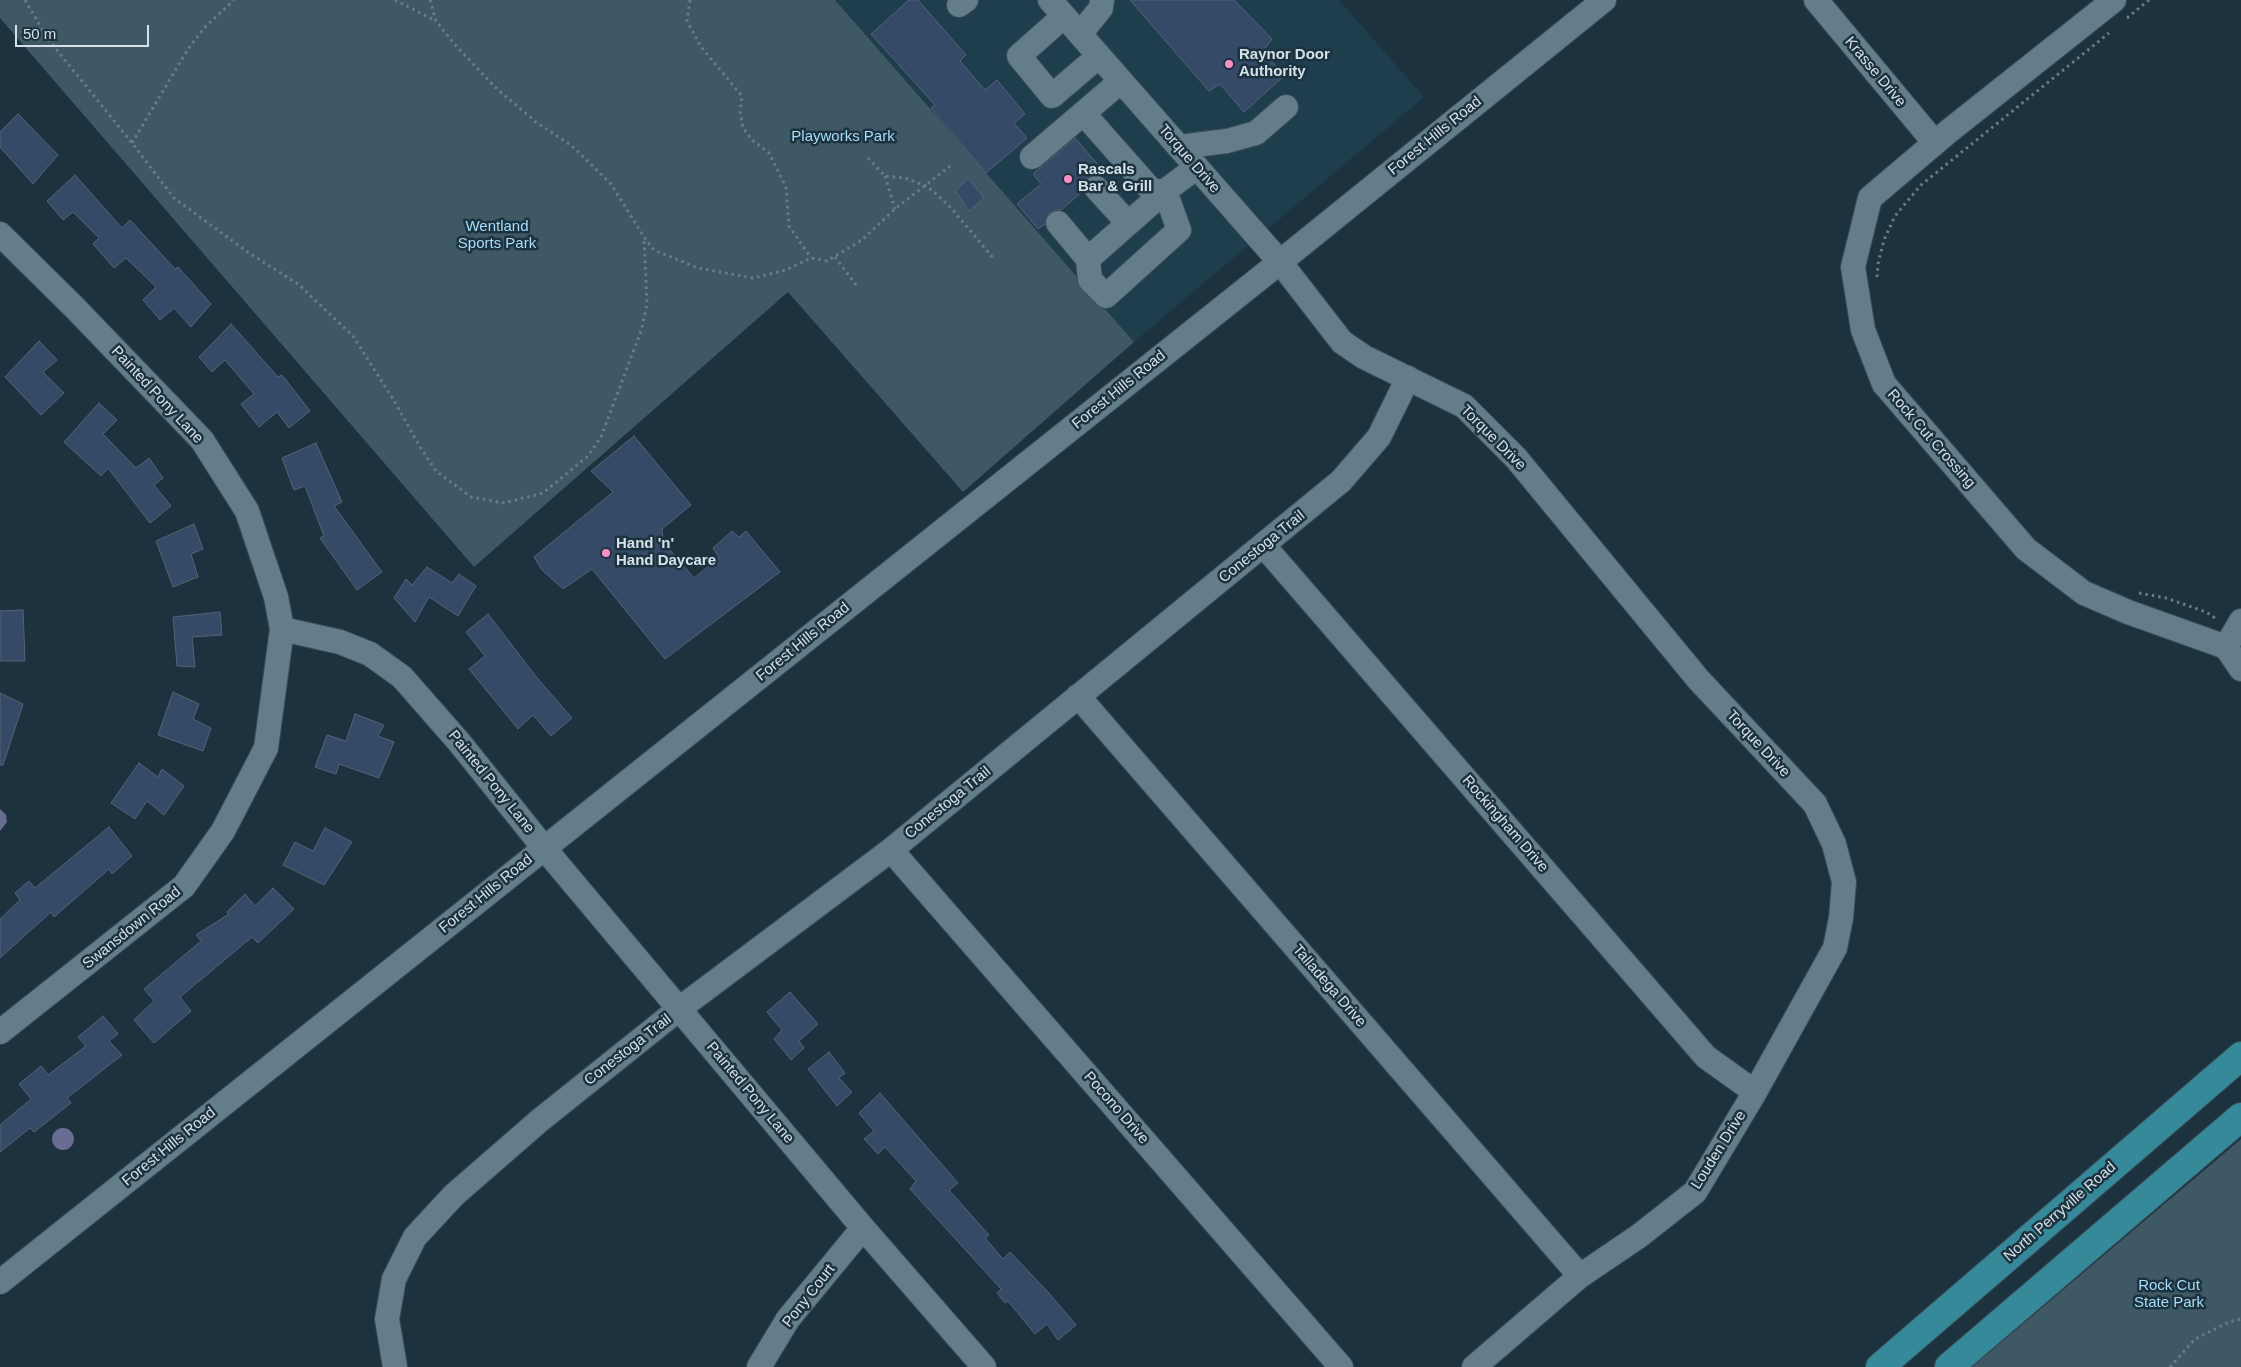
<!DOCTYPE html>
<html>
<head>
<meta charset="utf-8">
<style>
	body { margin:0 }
	#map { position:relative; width:2241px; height:1367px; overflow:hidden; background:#1c333f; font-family:Helvetica,sans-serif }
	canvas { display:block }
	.scale { position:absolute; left:15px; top:25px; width:134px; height:22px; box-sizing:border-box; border:2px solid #d4e1e9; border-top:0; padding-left:6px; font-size:15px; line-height:18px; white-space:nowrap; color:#d4e1e9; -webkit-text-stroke:4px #1c333f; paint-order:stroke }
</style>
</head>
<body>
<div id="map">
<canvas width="2241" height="1367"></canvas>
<div class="scale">50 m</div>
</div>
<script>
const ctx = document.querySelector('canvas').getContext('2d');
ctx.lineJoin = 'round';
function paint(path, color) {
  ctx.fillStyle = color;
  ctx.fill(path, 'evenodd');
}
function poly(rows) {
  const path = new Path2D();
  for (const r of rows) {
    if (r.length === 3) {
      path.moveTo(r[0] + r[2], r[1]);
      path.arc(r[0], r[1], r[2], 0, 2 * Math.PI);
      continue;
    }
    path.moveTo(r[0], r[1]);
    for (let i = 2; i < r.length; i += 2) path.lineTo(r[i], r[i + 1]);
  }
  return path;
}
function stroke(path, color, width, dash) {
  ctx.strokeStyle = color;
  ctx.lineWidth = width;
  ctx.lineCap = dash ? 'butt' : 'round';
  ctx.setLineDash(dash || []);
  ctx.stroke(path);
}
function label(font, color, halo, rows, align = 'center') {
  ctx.font = font + ' Helvetica,sans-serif';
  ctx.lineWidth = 5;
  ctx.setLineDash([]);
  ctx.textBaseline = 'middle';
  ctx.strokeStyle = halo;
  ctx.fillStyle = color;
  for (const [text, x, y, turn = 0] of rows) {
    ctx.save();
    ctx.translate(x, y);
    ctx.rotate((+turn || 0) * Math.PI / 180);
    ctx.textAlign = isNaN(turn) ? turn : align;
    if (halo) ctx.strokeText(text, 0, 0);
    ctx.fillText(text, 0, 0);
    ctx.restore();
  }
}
paint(poly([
	[835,0,1339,0,1424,97,1134,342]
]), '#1e3d4d');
paint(poly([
	[0,0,835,0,1134,342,963,492,788,292,474,567,0,18],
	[2241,1139,2241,1367,1972,1367]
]), '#3f5866');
paint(poly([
	[0,809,6,815,7,822,0,831],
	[63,1139,11]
]), '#696d91');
const building = poly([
	[909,0,918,0,966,55,960,61,985,90,997,80,1025,114,1014,123,1027,138,986,173,931,108,935,105,871,34,909,0],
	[1130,0,1234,0,1272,39,1263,51,1284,76,1244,112,1220,84,1209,91,1130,0],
	[18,114,58,155,33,184,0,147,0,132,18,114],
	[1075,138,1105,173,1101,176,1094,175,1087,178,1083,184,1083,191,1061,210,1055,210,1049,213,1045,224,1038,229,1017,204,1041,184,1033,174,1075,138],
	[75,175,122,228,130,220,175,269,178,267,211,304,191,327,174,308,160,320,143,300,156,287,126,258,114,268,93,244,99,238,73,212,63,220,47,201,75,175],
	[968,178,984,198,969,211,956,191,968,178],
	[231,324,278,377,282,375,310,411,289,428,277,412,259,427,241,404,254,394,225,360,212,372,199,357,231,324],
	[39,341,57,360,43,372,64,393,41,415,5,377,39,341],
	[99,403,117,420,103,434,136,468,149,458,163,478,154,485,171,506,150,523,108,468,101,476,64,442,99,403],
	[634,436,691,505,662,529,663,542,694,578,719,558,713,548,732,531,739,537,746,531,780,572,665,659,592,569,563,589,542,570,534,557,613,492,591,471,634,436],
	[316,443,342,502,334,506,382,572,357,590,320,538,324,536,305,486,294,490,282,458,316,443],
	[194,524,203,549,191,554,198,577,173,587,156,541,194,524],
	[427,567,452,583,459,574,476,586,458,616,429,597,415,622,394,598,406,579,412,585,427,567],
	[23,610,25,661,0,661,0,611,23,610],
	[220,612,222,635,192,637,195,667,177,666,173,617,220,612],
	[488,614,538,679,572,718,551,736,533,715,518,729,469,669,485,656,466,632,488,614],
	[173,692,199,704,193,719,211,728,203,751,158,735,173,692],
	[0,693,23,704,3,765,0,765,0,693],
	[355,714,384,725,378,736,394,742,379,778,339,764,336,774,315,767,327,735,346,741,355,714],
	[139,763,158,777,162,769,184,786,164,815,147,801,135,819,111,803,139,763],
	[109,827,132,856,112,874,109,869,54,917,51,912,0,958,0,919,20,900,15,893,29,881,35,888,109,827],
	[325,828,352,842,324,885,283,865,295,842,313,851,325,828],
	[273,888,294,909,258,943,252,937,180,997,191,1011,154,1043,134,1020,154,1001,144,989,201,941,196,935,229,914,227,912,245,894,255,906,273,888],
	[790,992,818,1024,799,1041,804,1048,791,1060,774,1039,782,1030,767,1012,790,992],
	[103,1016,118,1034,109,1041,122,1055,67,1098,71,1103,34,1132,30,1128,0,1152,0,1125,31,1099,19,1084,41,1066,48,1075,86,1046,78,1037,103,1016],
	[829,1052,845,1073,839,1078,852,1092,837,1106,808,1069,829,1052],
	[880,1093,958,1183,949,1190,989,1235,985,1238,1003,1259,1010,1252,1048,1292,1076,1325,1058,1340,1047,1324,1035,1334,1008,1301,1005,1303,997,1293,1001,1289,910,1189,916,1181,885,1147,878,1154,864,1139,874,1131,859,1113,880,1093]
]);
paint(building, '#354a67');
stroke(building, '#556376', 1);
const minor = poly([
	[1050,0,1280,262,1342,342,1364,357,1464,406,1516,458,1698,679,1815,804,1834,844,1844,882,1841,918,1835,948,1755,1092,1695,1192,1639,1236,1580,1276,1474,1367],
	[1816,0,1935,143],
	[2114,0,1949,131,1870,198,1853,267,1863,330,1884,384,2026,549,2084,593,2128,612,2226,647,2241,669],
	[959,5,966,0],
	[1064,16,1019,56,1052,96,1099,56],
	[1080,34,1101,8,1102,0],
	[1084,114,1152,191,1165,191],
	[1179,147,1227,141,1256,133,1286,107],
	[1032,157,1121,81],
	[1096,188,1128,223],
	[1165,191,1179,230,1106,296,1090,280,1088,259,1165,191,1197,167],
	[1058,223,1088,259],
	[0,234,75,308,202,440,247,511,276,597,282,629,266,748,223,831,184,886,0,1032],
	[1264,546,1706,1057,1755,1092],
	[282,629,340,642,370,654,402,677,459,742,544,848,863,1228,984,1367],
	[2226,647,2241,621],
	[1078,696,1580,1276],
	[891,850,1341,1367],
	[0,1282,1280,262,1604,0],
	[395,1367,387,1319,394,1279,415,1237,454,1195,539,1121,679,1009,891,850,1341,481,1379,437,1408,378],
	[759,1367,788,1319,863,1228]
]);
const major = poly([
	[1880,1367,2241,1056],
	[1949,1367,2241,1117]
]);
stroke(minor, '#3a4e58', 26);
stroke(major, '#3a4e58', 30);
stroke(poly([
	[25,0,48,39,132,143,174,198,249,253,298,284,353,336,396,404,420,447,436,471,471,497,504,503,543,493,588,456,601,437,641,331,647,304,644,237],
	[395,0,436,21],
	[430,0,436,21,456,46,497,89,536,122,572,146,611,184,644,237,654,250,698,268,753,278,786,270,811,258,827,261,862,240,895,209,950,166],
	[690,0,687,21,701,47,742,96,740,112,743,128,752,140,769,153,786,187,789,226,811,258],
	[2127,18,2149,0],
	[132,143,188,49,205,27,234,0],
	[868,158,885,176,905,178,926,186,933,191,952,209,994,259],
	[885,176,895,209],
	[835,257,857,286],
	[1877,277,1878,264,1884,240,1895,216,1921,185,2109,33],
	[2139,593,2166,598,2206,612,2218,620],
	[2170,1367,2195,1339,2229,1322,2241,1319]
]), '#6a7c87', 3, [2.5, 4]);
stroke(minor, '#647d8b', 24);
stroke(major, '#368999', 28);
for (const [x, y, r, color] of [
	[1229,64,5,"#fb8fc5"],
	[1068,179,5,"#fb8fc5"],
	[606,553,5,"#fb8fc5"]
]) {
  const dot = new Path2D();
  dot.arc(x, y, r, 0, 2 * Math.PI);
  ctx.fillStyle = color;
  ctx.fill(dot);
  stroke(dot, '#1c333f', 2);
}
label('bold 15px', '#d4e1e9', '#1c333f', [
	["Raynor Door",1239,55],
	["Authority",1239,72],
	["Rascals",1078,170],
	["Bar & Grill",1078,187],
	["Hand 'n'",616,544],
	["Hand Daycare",616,561]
], 'left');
label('15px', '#d4e1e9', '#1c333f', [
	["Krasse Drive",1875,72,50],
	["Forest Hills Road",1435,136,-39],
	["Torque Drive",1189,159,49],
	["Forest Hills Road",1119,390,-39],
	["Painted Pony Lane",157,395,47],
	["Torque Drive",1493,438,45],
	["Rock Cut Crossing",1931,439,49],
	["Conestoga Trail",1262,547,-39],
	["Forest Hills Road",803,642,-39],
	["Torque Drive",1758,744,47],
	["Painted Pony Lane",491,782,51],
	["Conestoga Trail",948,803,-39],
	["Rockingham Drive",1505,824,49],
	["Forest Hills Road",486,894,-39],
	["Swansdown Road",132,928,-39],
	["Talladega Drive",1329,986,49],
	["Conestoga Trail",628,1050,-38],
	["Painted Pony Lane",750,1093,50],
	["Pocono Drive",1116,1108,49],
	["Forest Hills Road",169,1147,-39],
	["Louden Drive",1719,1150,-58],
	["North Perryville Road",2060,1212,-41],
	["Pony Court",809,1296,-52]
]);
label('15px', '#a7dcfa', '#1c333f', [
	["Playworks Park",843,137],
	["Wentland",497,227],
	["Sports Park",497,244],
	["Rock Cut",2169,1286],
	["State Park",2169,1303]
]);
</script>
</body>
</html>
